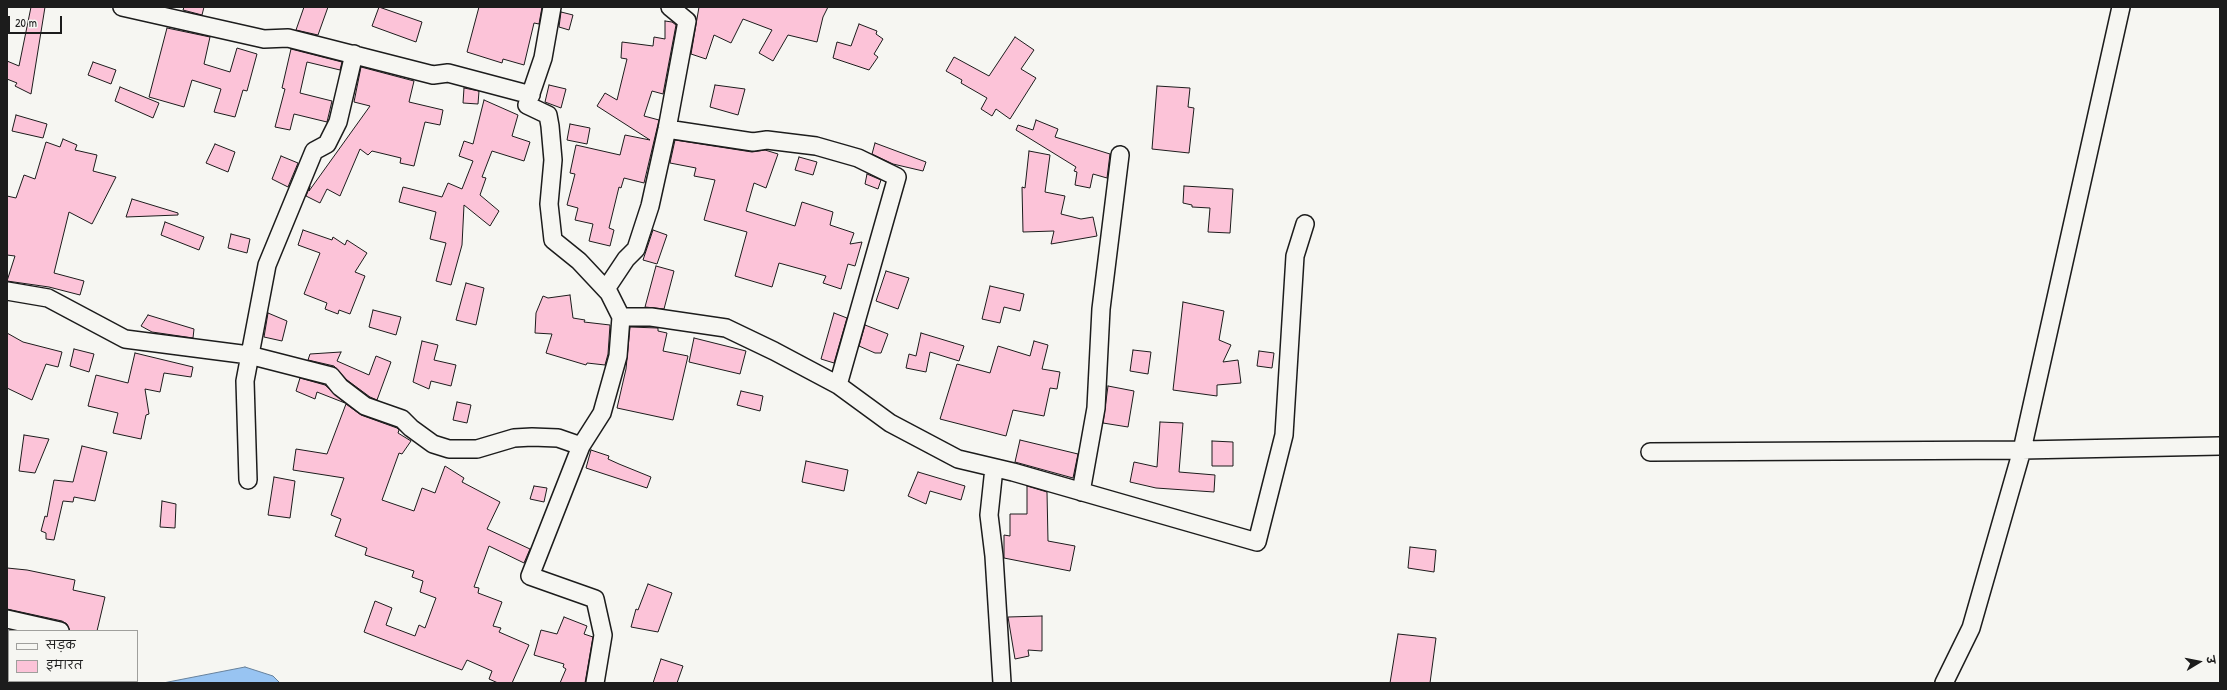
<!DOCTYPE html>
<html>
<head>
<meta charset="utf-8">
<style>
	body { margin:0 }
	#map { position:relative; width:2227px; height:690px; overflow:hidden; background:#f6f6f2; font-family:"Patrick Hand","Playpen Sans Deva",sans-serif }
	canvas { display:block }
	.frame { position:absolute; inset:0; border:8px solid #1c1c1c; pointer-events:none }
	.legend { position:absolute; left:8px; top:630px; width:130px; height:52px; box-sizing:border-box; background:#f6f6f2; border:1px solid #9f9f9c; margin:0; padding:5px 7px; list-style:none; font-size:12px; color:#1c1c1c }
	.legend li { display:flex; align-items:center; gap:8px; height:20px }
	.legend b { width:20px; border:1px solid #9f9f9c }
	.north { position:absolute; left:2179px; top:642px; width:40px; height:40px; -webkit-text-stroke:3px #f6f6f2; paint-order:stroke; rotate:80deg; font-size:11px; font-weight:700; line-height:16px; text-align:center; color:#1c1c1c }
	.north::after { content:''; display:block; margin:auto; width:14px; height:18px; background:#1c1c1c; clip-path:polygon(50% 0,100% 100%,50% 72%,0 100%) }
	.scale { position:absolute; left:8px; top:16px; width:54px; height:18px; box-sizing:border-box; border:2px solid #1c1c1c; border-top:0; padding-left:5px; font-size:12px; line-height:14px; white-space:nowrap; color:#1c1c1c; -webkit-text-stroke:3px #f6f6f2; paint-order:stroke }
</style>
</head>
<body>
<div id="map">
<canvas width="2227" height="690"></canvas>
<div class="frame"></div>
<ul class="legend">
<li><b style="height:5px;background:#f6f6f2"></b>सड़क</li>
<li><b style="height:11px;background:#fcc3d8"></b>इमारत</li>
</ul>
<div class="north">उ</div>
<div class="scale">20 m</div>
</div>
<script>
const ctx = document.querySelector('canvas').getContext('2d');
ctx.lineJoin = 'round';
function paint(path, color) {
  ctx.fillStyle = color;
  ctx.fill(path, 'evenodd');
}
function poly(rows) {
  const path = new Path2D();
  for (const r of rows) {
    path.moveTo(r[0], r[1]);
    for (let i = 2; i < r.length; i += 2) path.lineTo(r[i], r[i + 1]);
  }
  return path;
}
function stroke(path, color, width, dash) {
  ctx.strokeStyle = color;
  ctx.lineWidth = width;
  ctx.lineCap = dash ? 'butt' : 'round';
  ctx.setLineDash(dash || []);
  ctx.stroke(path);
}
const water = poly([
	[245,667,273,676,280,683,163,683,245,667]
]);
paint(water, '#98c4f2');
stroke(water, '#66819c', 1);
const building = poly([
	[31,7,45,7,31,94,15,86,17,83,7,79,7,61,19,66,31,7],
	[184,7,204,7,202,15,183,10,184,7],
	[304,7,328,7,318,35,296,30,304,7],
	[379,7,422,22,416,42,372,26,379,7],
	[479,7,542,7,539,24,534,23,524,65,503,59,502,63,467,52,479,7],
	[699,7,828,7,823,17,817,42,788,35,773,61,759,53,772,30,743,19,731,43,714,35,706,59,691,54,699,7],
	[561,12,573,15,569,30,559,27,561,12],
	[665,21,672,22,676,25,663,94,652,91,644,116,659,120,644,183,624,178,621,188,619,187,609,228,614,230,610,246,589,241,593,224,575,220,578,208,567,205,575,174,570,173,576,145,620,155,625,135,650,140,597,106,605,93,617,100,627,59,621,58,622,42,653,46,654,37,665,39,665,21],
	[859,24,877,31,876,34,883,39,874,54,878,57,869,70,833,58,837,42,851,46,859,24],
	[167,28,210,37,204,64,230,72,237,48,257,54,247,91,243,90,235,117,214,112,221,89,192,80,184,107,149,97,167,28],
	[1015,37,1034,50,1021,69,1036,78,1010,119,996,109,992,116,981,109,987,98,961,83,962,80,946,71,954,57,989,76,1015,37],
	[291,49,342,62,340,70,307,62,300,93,332,101,327,122,294,114,290,130,275,127,285,89,282,88,291,49],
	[93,62,116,70,111,84,88,75,93,62],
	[361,67,414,81,409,102,443,110,440,125,425,122,414,166,400,163,401,158,372,151,368,155,360,149,340,196,327,189,320,203,306,196,310,186,309,191,370,106,354,102,361,67],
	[549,85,566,89,561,108,545,102,549,85],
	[715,85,745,89,738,115,710,107,715,85],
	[1157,86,1190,88,1188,107,1194,108,1189,153,1152,149,1157,86],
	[120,87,159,103,153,118,115,101,120,87],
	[464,88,479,91,478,104,463,103,464,88],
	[484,100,518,115,512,136,530,142,524,161,492,151,482,177,486,178,480,195,499,211,490,226,464,205,462,245,451,285,436,281,446,243,430,239,436,212,399,202,403,187,442,197,448,183,462,189,473,161,459,156,464,141,473,144,484,100],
	[16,115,47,124,43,138,12,131,16,115],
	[1036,120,1058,129,1055,137,1110,154,1107,178,1093,174,1090,188,1075,185,1077,172,1074,171,1076,167,1016,130,1018,125,1033,130,1036,120],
	[570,124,590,128,587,144,567,140,570,124],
	[63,139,77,145,75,150,97,155,93,171,116,177,92,224,69,212,54,273,84,281,80,295,49,287,7,281,15,256,7,255,7,196,16,198,24,175,35,179,46,142,60,147,63,139],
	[675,140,752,152,765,150,778,154,766,188,754,183,746,211,795,226,802,202,833,212,830,225,854,233,850,244,862,242,855,266,848,264,841,289,823,283,826,276,779,263,772,287,735,276,747,232,704,220,715,180,694,176,696,168,670,163,675,140],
	[875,143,926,162,923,171,893,164,872,154,875,143],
	[215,144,235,152,228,172,206,163,215,144],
	[1029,151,1050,155,1045,192,1065,196,1061,214,1081,219,1093,217,1097,236,1051,244,1054,231,1023,232,1022,187,1025,188,1029,151],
	[281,156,298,163,288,187,272,179,281,156],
	[799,157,817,162,813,175,795,170,799,157],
	[867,174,881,180,878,189,865,184,867,174],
	[1184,186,1233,189,1230,233,1208,232,1210,208,1192,207,1192,205,1183,203,1184,186],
	[132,199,178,213,178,215,126,217,132,199],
	[165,222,204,237,199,250,161,235,165,222],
	[303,230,332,240,333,237,345,245,347,240,367,253,355,272,365,276,350,314,339,310,338,314,325,309,327,303,304,294,320,253,298,245,303,230],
	[653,230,667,235,657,264,643,260,653,230],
	[231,234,250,239,247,253,228,248,231,234],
	[656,266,674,271,664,309,645,307,656,266],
	[886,271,909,278,898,309,876,301,886,271],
	[466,283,484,288,476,325,456,320,466,283],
	[990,286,1024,294,1020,311,1004,307,1000,323,982,319,990,286],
	[570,295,573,318,585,320,584,322,610,325,608,354,605,365,587,363,586,365,546,353,552,334,535,333,536,313,543,296,548,298,570,295],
	[1183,302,1224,311,1219,340,1231,345,1223,362,1238,360,1241,383,1217,385,1217,396,1173,390,1183,302],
	[373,310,401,317,396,335,369,327,373,310],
	[268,313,287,321,282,341,264,337,268,313],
	[834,313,847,318,834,363,821,359,834,313],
	[148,315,194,329,193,338,152,332,141,326,148,315],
	[865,325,888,334,881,353,875,353,859,346,865,325],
	[630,327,658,328,658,331,667,333,663,351,688,356,673,420,617,408,626,369,630,327],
	[7,333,23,342,62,352,58,367,46,364,32,400,7,388,7,333],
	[921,333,964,346,959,361,930,352,926,372,906,368,909,354,916,356,921,333],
	[694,338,746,351,740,374,689,362,694,338],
	[422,341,438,345,434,360,456,365,451,386,431,381,429,389,413,382,422,341],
	[1034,341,1048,345,1042,369,1060,372,1057,389,1050,388,1044,416,1013,410,1006,436,940,419,957,364,990,373,998,346,1030,356,1034,341],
	[74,349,94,354,89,372,70,366,74,349],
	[1133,350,1151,352,1148,374,1130,371,1133,350],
	[1259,351,1274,353,1272,368,1257,366,1259,351],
	[341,352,337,361,369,375,376,356,391,362,377,400,370,397,347,380,334,366,308,360,310,354,341,352],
	[135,353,193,367,191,377,164,373,160,392,145,389,149,414,146,415,141,439,113,433,118,413,88,406,96,375,128,383,135,353],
	[300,378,325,385,345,403,317,392,315,399,296,391,300,378],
	[1108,386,1134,391,1128,427,1103,423,1108,386],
	[741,391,763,396,760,411,737,405,741,391],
	[457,402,471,405,467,423,453,420,457,402],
	[346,404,361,415,397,428,399,430,398,433,411,441,402,454,399,453,382,500,414,511,422,488,435,493,445,466,464,478,462,482,500,502,487,529,530,549,524,563,489,546,474,587,479,588,478,593,502,602,493,626,501,628,499,632,529,645,512,683,498,683,489,679,492,671,467,660,462,670,364,632,375,601,392,608,386,625,415,636,419,625,425,628,436,598,420,592,423,581,412,577,414,571,365,555,367,548,335,536,341,519,331,515,344,478,293,470,296,449,327,454,346,404],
	[1160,422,1183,423,1179,472,1215,475,1214,492,1156,488,1130,482,1134,462,1157,467,1160,422],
	[24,435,49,439,35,473,19,471,24,435],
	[1020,440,1078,454,1073,478,1015,462,1020,440],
	[1212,441,1233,442,1233,466,1212,466,1212,441],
	[82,446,107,452,95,501,74,497,73,502,63,501,54,540,46,539,46,533,41,531,45,516,47,517,54,480,73,482,82,446],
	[591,450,609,456,608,459,619,464,651,477,647,488,586,468,591,450],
	[806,461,848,470,844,491,802,482,806,461],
	[918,472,965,486,961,500,930,491,926,504,908,496,918,472],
	[274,477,295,481,290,518,268,515,274,477],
	[534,486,547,488,544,502,530,499,534,486],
	[1027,486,1047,492,1048,541,1075,546,1070,571,1004,558,1004,535,1010,536,1010,514,1027,514,1027,486],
	[162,501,176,504,175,528,160,527,162,501],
	[1410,547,1436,550,1434,572,1408,568,1410,547],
	[7,568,27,570,75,580,73,590,105,597,97,631,70,631,67,624,62,621,7,609,7,568],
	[648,584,672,593,658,632,631,627,636,609,638,610,648,584],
	[1042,616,1042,651,1028,650,1029,656,1015,659,1008,617,1042,616],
	[564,617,587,626,584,634,593,637,585,683,560,683,566,669,563,667,564,664,534,655,541,630,557,634,564,617],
	[1398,634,1436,638,1430,683,1390,683,1398,634],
	[661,659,683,666,677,683,653,683,661,659]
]);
paint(building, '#fcc3d8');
stroke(building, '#1c1c1c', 1);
const street = poly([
	[122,7,264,39,288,38,433,75,448,73,531,95],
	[552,7,543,58,527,105,548,115,550,126,553,160,549,204,553,240,579,261,609,293,621,317,618,356,602,413,581,446,530,576,595,599,603,635,595,683],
	[667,129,753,142,767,140,816,146,858,158,897,177,838,385],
	[606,289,626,259,636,249,650,206,667,129,687,21,670,7],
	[7,291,48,298,125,339,249,355,331,376,340,387,365,406,402,419,411,428,433,444,449,449,477,449,514,438,532,437,558,438,581,446],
	[621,317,651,317,726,328,774,351,838,385,890,423,958,459,1013,472,1257,542,1284,435,1295,256,1305,224],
	[1650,452,2022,450,2220,446],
	[994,468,989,515,994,556,1002,683],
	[248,480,245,381,267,265,314,151,327,144,338,122,354,54],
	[1081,492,1096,408,1101,309,1120,155],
	[7,619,60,631],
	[1944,683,1971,628,2022,450,2121,7]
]);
stroke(street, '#1c1c1c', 20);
stroke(street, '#f6f6f2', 17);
</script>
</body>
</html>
